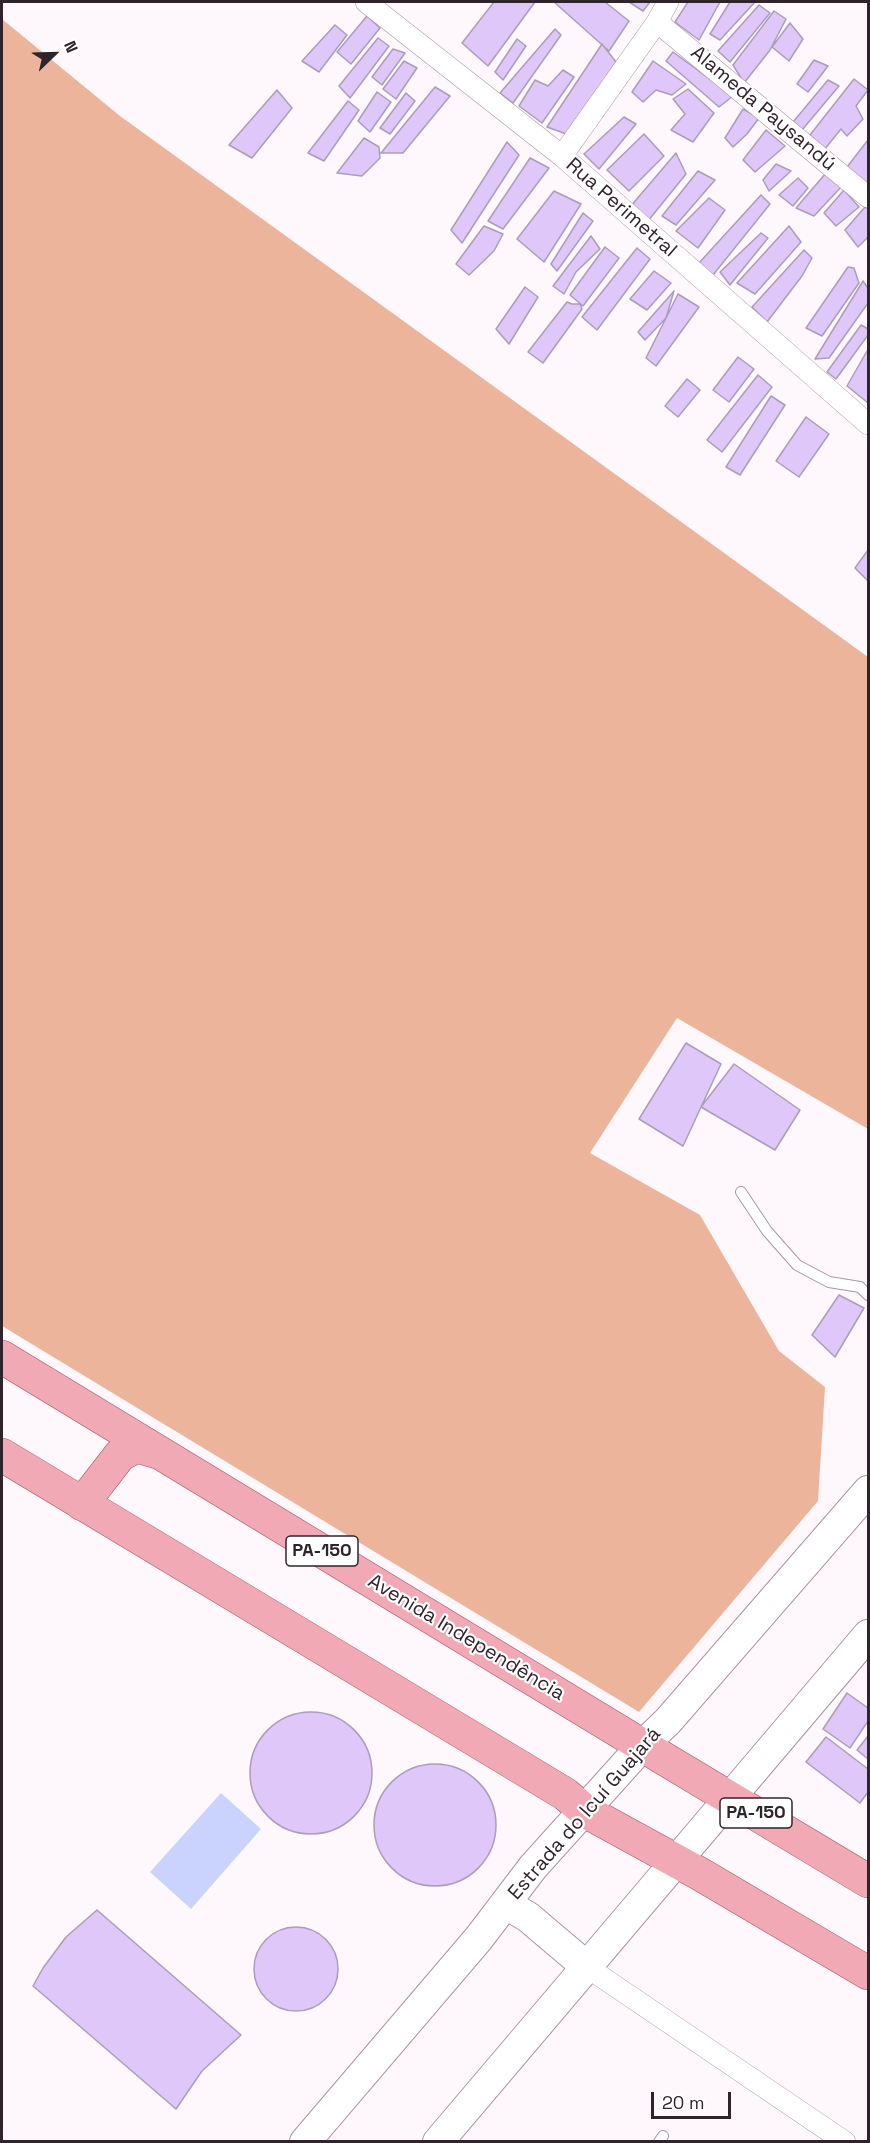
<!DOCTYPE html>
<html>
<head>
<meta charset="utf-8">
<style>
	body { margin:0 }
	#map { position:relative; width:870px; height:2143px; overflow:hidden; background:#fef8fc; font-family:"Space Grotesk",sans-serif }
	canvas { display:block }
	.frame { position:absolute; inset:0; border:3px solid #30242c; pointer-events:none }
	.north { position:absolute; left:24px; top:24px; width:60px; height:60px; -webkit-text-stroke:4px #fff; paint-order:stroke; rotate:67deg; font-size:16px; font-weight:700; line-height:24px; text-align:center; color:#30242c }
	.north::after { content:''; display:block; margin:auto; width:21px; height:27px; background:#30242c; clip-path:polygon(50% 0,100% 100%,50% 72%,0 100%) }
	.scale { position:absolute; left:651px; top:2092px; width:80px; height:27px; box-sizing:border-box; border:3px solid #30242c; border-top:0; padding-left:8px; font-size:18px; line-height:21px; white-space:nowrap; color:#30242c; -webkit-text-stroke:4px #fff; paint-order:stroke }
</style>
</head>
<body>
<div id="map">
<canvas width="870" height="2143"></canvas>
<div class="frame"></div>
<div class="north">N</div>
<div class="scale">20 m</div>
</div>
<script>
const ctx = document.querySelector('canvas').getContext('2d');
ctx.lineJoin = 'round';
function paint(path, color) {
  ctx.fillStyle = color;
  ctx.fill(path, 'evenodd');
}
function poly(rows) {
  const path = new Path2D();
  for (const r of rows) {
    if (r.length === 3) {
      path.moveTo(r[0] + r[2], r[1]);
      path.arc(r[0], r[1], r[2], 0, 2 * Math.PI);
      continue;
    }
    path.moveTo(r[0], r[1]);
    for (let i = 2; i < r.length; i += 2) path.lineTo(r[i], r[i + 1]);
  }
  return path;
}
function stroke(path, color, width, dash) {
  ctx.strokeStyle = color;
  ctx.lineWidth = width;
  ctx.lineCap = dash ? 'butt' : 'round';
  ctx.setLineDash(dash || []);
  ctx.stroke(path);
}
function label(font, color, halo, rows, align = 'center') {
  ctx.font = font + ' "Space Grotesk",sans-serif';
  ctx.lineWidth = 4.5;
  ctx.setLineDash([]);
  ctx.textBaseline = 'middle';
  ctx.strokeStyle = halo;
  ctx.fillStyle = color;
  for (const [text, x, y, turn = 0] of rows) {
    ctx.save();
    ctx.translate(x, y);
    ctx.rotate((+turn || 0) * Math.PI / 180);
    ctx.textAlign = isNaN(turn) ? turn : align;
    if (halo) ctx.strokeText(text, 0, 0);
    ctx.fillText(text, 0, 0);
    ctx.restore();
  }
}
paint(poly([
	[2,19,120,116,868,657,868,1129,677,1018,590,1153,700,1215,779,1351,825,1387,818,1501,639,1712,2,1326]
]), '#edb49c');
paint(poly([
	[221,1793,261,1829,191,1909,150,1872]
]), '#c9d3fd');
const building = poly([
	[494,2,535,2,488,66,462,43,494,2],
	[554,2,605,2,629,21,609,51,554,2],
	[629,2,650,2,643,11,629,2],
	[688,2,720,2,699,40,675,22,688,2],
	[730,2,755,2,720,40,710,34,730,2],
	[759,5,770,13,730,62,718,51,759,5],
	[774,11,786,19,770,50,744,83,733,65,774,11],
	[367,16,380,28,351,64,337,52,367,16],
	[790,23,803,39,789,61,772,47,790,23],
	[335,25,347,35,319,72,302,61,335,25],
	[555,29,561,35,513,103,500,93,555,29],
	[378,38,389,46,350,98,339,86,378,38],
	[517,39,526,46,503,80,495,72,517,39],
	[602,44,616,62,569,135,547,127,602,44],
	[393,49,405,53,382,85,372,77,393,49],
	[673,52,733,96,719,107,666,61,673,52],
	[814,60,828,66,808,92,797,84,814,60],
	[404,61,417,68,396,99,383,89,404,61],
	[653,61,686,84,672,95,656,90,643,102,632,92,653,61],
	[563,70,574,77,542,123,519,106,535,80,548,86,563,70],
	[854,79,868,90,856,106,863,119,847,136,841,129,824,150,810,135,854,79],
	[828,80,839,86,802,130,793,122,828,80],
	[435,87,450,96,403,153,381,153,435,87],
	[688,89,714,113,693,142,671,130,685,114,673,99,688,89],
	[277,90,292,108,252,158,229,145,277,90],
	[377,92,391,102,370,132,358,121,377,92],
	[406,93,415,101,390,134,380,128,406,93],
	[348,101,359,110,324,161,308,153,348,101],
	[743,109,759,118,747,134,733,147,725,138,743,109],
	[624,117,636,124,599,169,584,154,624,117],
	[766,130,785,146,755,172,743,160,766,130],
	[644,134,664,156,629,191,607,170,644,134],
	[364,138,379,147,380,158,362,176,337,173,364,138],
	[868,140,868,184,847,167,868,140],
	[507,142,519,155,462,243,451,230,507,142],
	[676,153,686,174,648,221,630,207,676,153],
	[530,158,549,168,503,229,488,221,530,158],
	[776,164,791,171,769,191,763,180,776,164],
	[698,171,715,180,676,225,662,216,698,171],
	[826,173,842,186,814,216,796,208,826,173],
	[798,178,808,188,793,206,779,195,798,178],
	[844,190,859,207,836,226,824,213,844,190],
	[554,191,581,204,544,262,517,239,554,191],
	[761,195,770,204,713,275,699,263,761,195],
	[709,198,725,210,698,248,676,231,709,198],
	[865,207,868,209,868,237,858,247,845,230,865,207],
	[583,213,593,221,557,271,551,264,583,213],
	[484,226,503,234,494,251,469,275,456,264,484,226],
	[789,226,801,242,755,294,737,283,789,226],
	[761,233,768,238,730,285,720,272,761,233],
	[591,236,600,249,576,272,564,294,553,286,591,236],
	[605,247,619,258,583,306,570,295,605,247],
	[637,248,650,259,597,330,582,317,637,248],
	[804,250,812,258,802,276,767,322,752,307,804,250],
	[848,267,854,268,859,283,822,336,806,328,848,267],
	[654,271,671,283,647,310,630,299,654,271],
	[863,281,868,288,868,303,829,358,815,359,863,281],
	[525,287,538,297,509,344,496,329,525,287],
	[674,291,666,318,645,340,638,332,674,291],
	[678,294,699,307,656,366,646,358,678,294],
	[567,302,572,304,580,304,582,309,543,363,528,352,567,302],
	[861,325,868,329,868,335,836,379,827,372,861,325],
	[867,351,868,352,868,403,847,386,867,351],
	[738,357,754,369,729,402,713,390,738,357],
	[758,375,772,387,722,452,707,440,758,375],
	[687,379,700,390,678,417,665,406,687,379],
	[771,396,785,405,740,475,726,467,771,396],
	[806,417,829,434,799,477,776,461,806,417],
	[868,550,868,581,855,568,868,550],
	[686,1043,721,1064,683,1146,639,1119,686,1043],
	[734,1064,800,1110,775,1150,701,1107,734,1064],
	[839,1295,864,1308,835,1357,812,1335,839,1295],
	[847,1693,868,1708,868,1721,850,1748,823,1729,847,1693],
	[311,1773,61],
	[868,1736,868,1759,857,1750,868,1736],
	[826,1737,868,1769,868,1792,860,1803,806,1762,826,1737],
	[435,1825,61],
	[97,1910,241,2035,202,2071,176,2109,33,1986,43,1968,66,1937,97,1910],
	[296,1969,42]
]);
paint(building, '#dfc7fa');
stroke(building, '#aa9dba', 1.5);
const service = poly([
	[741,1192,767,1231,797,1265,829,1282,860,1287,868,1295],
	[659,2142,663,2136]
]);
const minor = poly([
	[366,2,562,156,868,424],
	[657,22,868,197],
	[562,156,657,22,668,2],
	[587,1967,845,2142]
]);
const secondary = poly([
	[506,1904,528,1917,587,1967],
	[305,2142,479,1938,533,1867,642,1746,668,1721,868,1491],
	[438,2142,868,1635]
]);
const primary = poly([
	[2,1357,663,1758,868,1881],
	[2,1455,565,1794,585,1811,700,1874,868,1973],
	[82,1504,120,1455,137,1446,160,1453]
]);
stroke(service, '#af92a5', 12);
stroke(minor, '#af92a5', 22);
stroke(secondary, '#af92a5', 32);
stroke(primary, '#a85565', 34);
stroke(service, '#fff', 10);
stroke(minor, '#fff', 21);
stroke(secondary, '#fff', 30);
stroke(primary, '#f1a9b5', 33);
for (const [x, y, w] of [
	[322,1551,72],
	[756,1813,72]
]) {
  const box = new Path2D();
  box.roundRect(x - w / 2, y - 15, w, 30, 4.5);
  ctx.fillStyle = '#fff';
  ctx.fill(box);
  stroke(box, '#30242c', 1.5);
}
label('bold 18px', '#30242c', null, [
	["PA-150",322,1551],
	["PA-150",756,1813]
]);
label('20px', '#30242c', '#fff', [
	["Alameda Paysandú",763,109,40],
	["Rua Perimetral",621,208,41],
	["Avenida Independência",466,1638,31],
	["Estrada do Icuí Guajará",585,1814,-49]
]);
</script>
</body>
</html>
